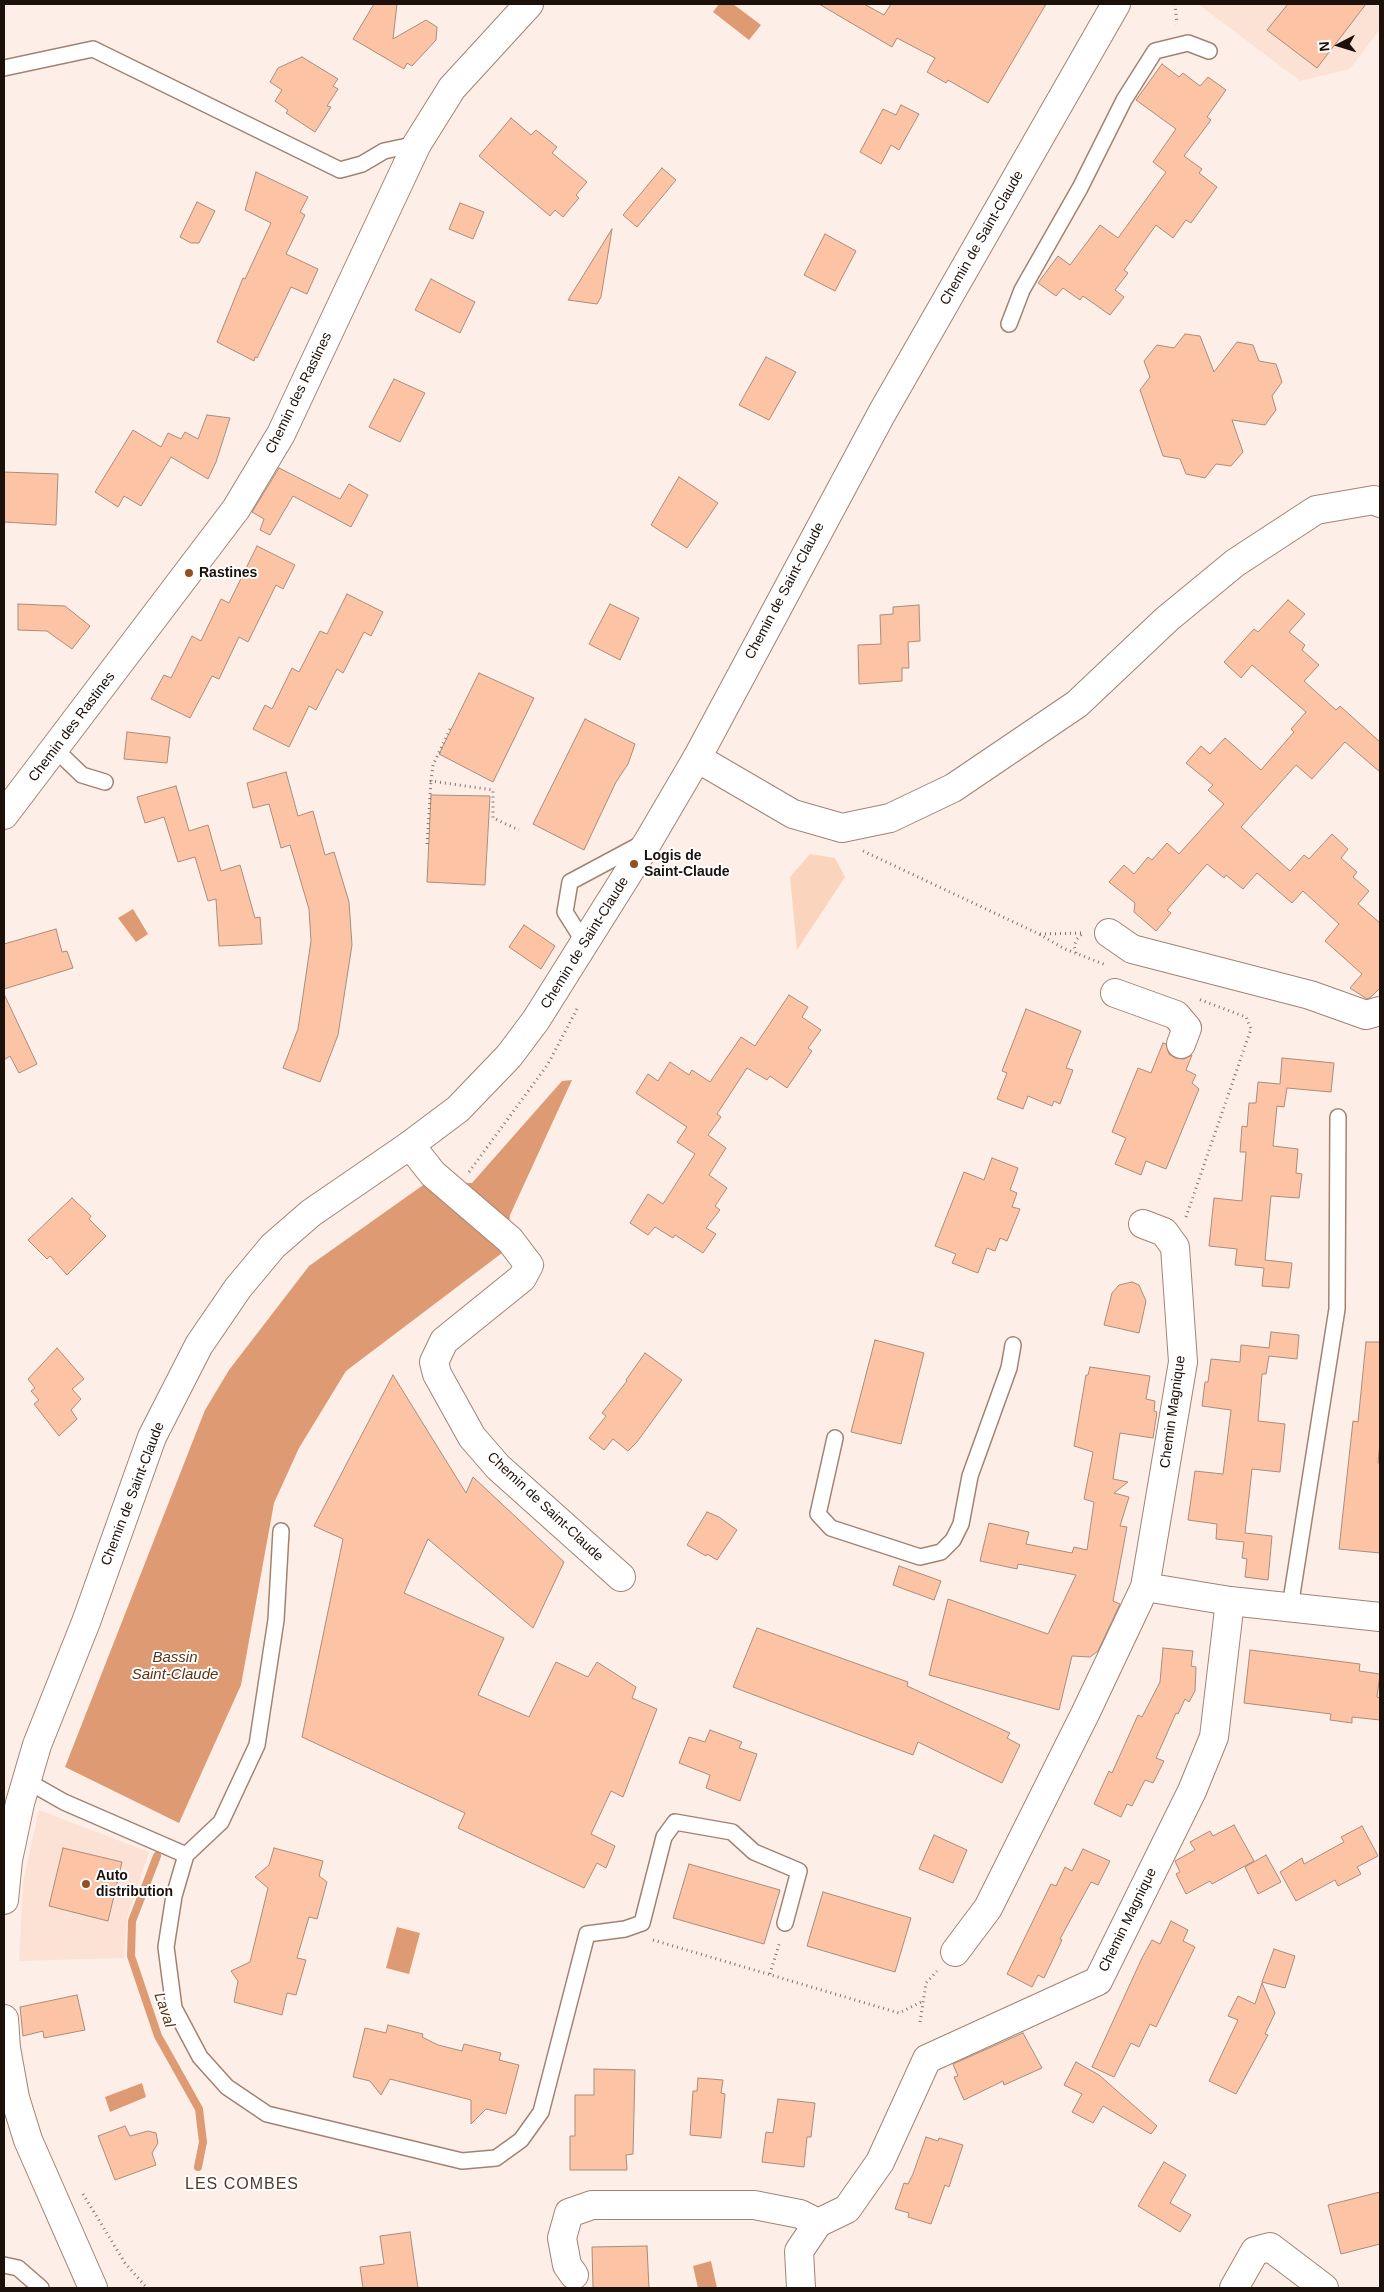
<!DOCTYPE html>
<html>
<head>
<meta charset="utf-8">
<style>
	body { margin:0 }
	#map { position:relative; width:1384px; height:2292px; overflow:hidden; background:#fdefe8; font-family:Helvetica,sans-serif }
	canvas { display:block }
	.frame { position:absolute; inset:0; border:5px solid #1b100a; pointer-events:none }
	.north { position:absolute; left:1314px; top:20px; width:50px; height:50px; -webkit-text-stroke:4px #fff; paint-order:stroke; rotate:265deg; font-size:14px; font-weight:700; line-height:20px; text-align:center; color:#1b100a }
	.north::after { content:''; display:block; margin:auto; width:18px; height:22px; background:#1b100a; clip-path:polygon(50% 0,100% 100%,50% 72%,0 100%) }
</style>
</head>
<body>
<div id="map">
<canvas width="1384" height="2292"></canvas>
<div class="frame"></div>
<div class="north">N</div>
</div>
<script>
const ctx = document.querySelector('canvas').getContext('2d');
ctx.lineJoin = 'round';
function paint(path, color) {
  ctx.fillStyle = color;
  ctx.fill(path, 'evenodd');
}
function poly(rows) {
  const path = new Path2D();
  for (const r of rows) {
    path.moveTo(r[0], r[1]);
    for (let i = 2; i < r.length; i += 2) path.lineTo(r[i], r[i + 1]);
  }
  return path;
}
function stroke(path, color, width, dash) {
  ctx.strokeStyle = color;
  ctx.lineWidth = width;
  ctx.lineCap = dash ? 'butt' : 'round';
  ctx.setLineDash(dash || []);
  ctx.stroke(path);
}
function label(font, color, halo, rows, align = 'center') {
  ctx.font = font + ' Helvetica,sans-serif';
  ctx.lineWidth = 4;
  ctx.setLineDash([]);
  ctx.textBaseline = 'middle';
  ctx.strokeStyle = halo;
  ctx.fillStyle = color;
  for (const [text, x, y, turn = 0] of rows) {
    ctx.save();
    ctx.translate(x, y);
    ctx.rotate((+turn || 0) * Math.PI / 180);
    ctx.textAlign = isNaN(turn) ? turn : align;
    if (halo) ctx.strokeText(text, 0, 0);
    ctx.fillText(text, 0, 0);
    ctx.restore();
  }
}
paint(poly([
	[1198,4,1380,4,1380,29,1350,69,1300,81],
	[39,1810,149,1852,127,1918,124,1958,19,1961,23,1882]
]), '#fbe2d5');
paint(poly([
	[810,854,835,858,845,877,797,950,790,877]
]), '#fbd4be');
paint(poly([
	[719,4,733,4,761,25,749,40,713,12],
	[133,909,148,934,136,942,118,918],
	[572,1080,510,1215,506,1250,346,1371,299,1448,274,1503,241,1685,179,1823,65,1767,205,1410,229,1370,309,1266,426,1183,472,1183,562,1081],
	[397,1927,420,1933,409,1974,386,1968],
	[142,2083,146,2097,110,2112,105,2097],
	[711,2261,717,2288,698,2288,693,2266]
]), '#de9a73');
stroke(poly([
	[157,1856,132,1921,131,1956,158,2036,199,2109,203,2142,198,2167]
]), '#de9a73', 8);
const building = poly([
	[374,4,397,4,393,39,426,20,437,27,436,40,412,66,407,63,404,69,353,39,374,4],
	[819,4,864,4,884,15,891,4,1046,4,988,103,948,80,946,83,927,72,935,58,897,38,892,47,819,4],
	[1288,4,1366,4,1317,68,1267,30,1288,4],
	[302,57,338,79,333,86,338,89,327,106,331,107,315,132,286,113,288,110,275,101,282,90,270,82,278,68,302,57],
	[1162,64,1179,77,1183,73,1200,86,1208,77,1226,90,1207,117,1211,120,1184,156,1202,169,1199,173,1217,187,1191,223,1186,220,1173,238,1156,225,1124,270,1128,273,1115,290,1124,297,1110,315,1083,296,1080,300,1063,288,1056,296,1038,283,1058,256,1070,265,1100,225,1118,238,1166,172,1153,162,1176,129,1136,100,1162,64],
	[901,105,919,114,899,150,891,145,881,164,860,152,883,109,896,115,901,105],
	[511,118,531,135,536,130,557,147,552,153,587,182,576,195,579,198,563,217,555,210,550,216,479,156,511,118],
	[662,168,676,180,637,227,623,215,662,168],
	[256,172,308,197,300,212,305,215,286,254,318,269,307,294,291,287,257,358,255,357,254,361,217,342,243,278,245,279,271,223,245,210,256,172],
	[197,202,215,211,199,243,191,243,180,237,197,202],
	[460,203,484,212,473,239,449,229,460,203],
	[612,229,601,297,597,304,568,300,612,229],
	[825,234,856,251,835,291,804,275,825,234],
	[431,279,475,302,460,333,415,310,431,279],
	[1185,334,1200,336,1214,372,1237,342,1253,345,1259,361,1276,364,1282,382,1272,396,1276,410,1265,425,1232,420,1243,452,1231,466,1216,464,1205,478,1186,474,1180,459,1163,456,1140,390,1150,377,1144,361,1157,345,1174,348,1185,334],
	[766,357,796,372,769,420,739,405,766,357],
	[394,379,425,393,400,442,369,427,394,379],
	[207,415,230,418,216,462,208,479,171,457,141,506,124,496,118,507,95,492,133,430,161,447,168,433,181,439,185,432,198,439,207,415],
	[279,468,340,499,349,484,368,495,351,527,293,496,270,535,260,530,264,519,252,512,279,468],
	[4,472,58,474,56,525,4,522,4,472],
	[679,477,718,503,687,548,651,525,679,477],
	[257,546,295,565,283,589,276,585,248,642,239,637,219,679,212,676,190,718,151,699,164,675,171,678,192,636,201,641,221,599,229,603,257,546],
	[347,594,383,612,371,636,364,632,343,673,337,669,316,710,309,706,289,747,253,729,265,705,272,709,292,668,299,672,320,631,327,634,347,594],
	[1288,600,1305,614,1289,632,1305,645,1302,650,1319,665,1304,681,1336,710,1340,706,1380,742,1380,772,1345,742,1312,779,1296,765,1241,827,1290,871,1304,855,1309,859,1332,834,1348,849,1341,858,1357,872,1353,877,1369,891,1358,904,1380,923,1380,990,1379,989,1371,997,1367,999,1350,988,1362,974,1325,941,1339,924,1303,891,1292,903,1257,873,1243,889,1226,875,1224,878,1207,864,1167,910,1171,913,1156,931,1134,912,1135,903,1109,882,1124,865,1134,874,1148,857,1152,860,1167,843,1179,854,1224,804,1208,790,1213,785,1186,763,1201,746,1210,754,1225,738,1261,770,1294,732,1291,729,1306,712,1252,665,1241,678,1224,662,1254,629,1258,632,1288,600],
	[18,604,65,606,90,626,72,649,47,631,18,630,18,604],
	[610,604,639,618,620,660,589,644,610,604],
	[919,605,920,641,908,642,909,668,902,668,902,681,859,684,858,645,881,644,880,615,893,614,893,607,919,605],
	[479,673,534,698,493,782,439,754,479,673],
	[585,719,635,744,628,764,616,782,584,850,533,824,585,719],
	[127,732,170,737,167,763,124,759,127,732],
	[286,772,298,816,313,811,325,855,334,852,349,902,352,945,338,1035,320,1082,283,1068,298,1029,311,941,309,909,290,845,281,848,269,804,253,808,247,783,286,772],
	[176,786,189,831,208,825,221,871,240,865,255,918,260,917,262,944,219,946,216,899,208,901,195,857,178,862,164,817,145,823,137,797,176,786],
	[431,795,490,796,485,885,427,882,431,795],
	[524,925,555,946,541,969,509,947,524,925],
	[56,929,62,952,67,951,73,968,4,989,4,944,56,929],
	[4,994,37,1064,19,1073,10,1056,4,1060,4,994],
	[789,995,808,1007,802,1017,821,1030,808,1048,812,1051,787,1088,770,1076,767,1080,747,1068,717,1114,721,1117,708,1135,726,1148,709,1175,727,1188,715,1206,720,1210,706,1228,716,1234,703,1253,675,1235,673,1238,655,1227,648,1235,630,1223,648,1194,663,1204,695,1154,677,1142,687,1127,636,1093,648,1074,658,1081,670,1062,689,1075,692,1070,710,1082,741,1037,755,1046,789,995],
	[1026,1009,1081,1031,1066,1068,1073,1070,1060,1104,1054,1101,1052,1106,1028,1096,1023,1109,997,1099,1007,1073,1002,1071,1026,1009],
	[1163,1043,1166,1044,1169,1054,1175,1058,1184,1059,1192,1055,1186,1070,1196,1075,1192,1083,1199,1089,1166,1169,1146,1161,1141,1175,1115,1164,1126,1138,1112,1132,1138,1068,1151,1073,1163,1043],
	[1282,1058,1334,1063,1331,1092,1287,1088,1284,1107,1277,1106,1273,1146,1298,1149,1296,1173,1302,1174,1299,1198,1271,1196,1265,1260,1292,1263,1289,1288,1262,1286,1264,1268,1235,1265,1237,1249,1209,1246,1214,1198,1242,1201,1246,1152,1240,1152,1242,1126,1247,1127,1249,1103,1256,1103,1258,1082,1280,1084,1282,1058],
	[992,1158,1018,1168,1010,1190,1017,1193,1012,1207,1020,1209,1007,1241,1000,1238,995,1251,987,1248,978,1273,952,1263,956,1254,935,1246,964,1172,984,1180,992,1158],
	[72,1198,91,1216,89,1219,106,1236,67,1275,50,1256,47,1259,28,1240,72,1198],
	[1132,1282,1139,1285,1146,1301,1139,1333,1104,1325,1112,1293,1119,1285,1132,1282],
	[1271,1332,1299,1335,1297,1359,1269,1356,1266,1374,1262,1374,1258,1421,1285,1424,1280,1472,1252,1469,1245,1533,1272,1536,1268,1580,1245,1577,1247,1559,1242,1558,1244,1542,1216,1539,1217,1524,1188,1520,1195,1471,1223,1474,1231,1410,1202,1406,1205,1382,1208,1382,1211,1359,1240,1362,1241,1345,1269,1348,1271,1332],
	[875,1340,924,1353,901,1444,851,1432,875,1340],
	[1366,1342,1380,1342,1380,1442,1378,1463,1380,1463,1380,1553,1339,1549,1353,1421,1358,1422,1366,1342],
	[57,1348,84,1379,72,1389,81,1399,71,1410,77,1419,59,1436,34,1404,39,1400,31,1391,35,1388,28,1379,57,1348],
	[645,1353,682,1380,637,1442,628,1451,613,1439,604,1450,589,1438,606,1416,602,1413,627,1381,626,1380,645,1353],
	[1090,1367,1150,1376,1146,1399,1155,1401,1154,1411,1157,1412,1153,1438,1120,1433,1113,1479,1128,1482,1114,1493,1129,1497,1120,1526,1127,1527,1113,1601,1120,1604,1098,1651,1090,1657,1072,1656,1059,1710,929,1675,948,1599,1048,1634,1076,1575,1018,1564,1017,1569,980,1561,989,1523,1029,1532,1026,1544,1072,1553,1074,1547,1087,1550,1094,1502,1084,1499,1093,1452,1074,1446,1086,1375,1088,1375,1090,1367],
	[393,1375,466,1493,473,1477,564,1562,533,1628,428,1539,404,1593,504,1638,478,1695,529,1717,556,1662,588,1677,597,1662,636,1687,632,1698,657,1709,623,1797,611,1791,591,1834,615,1846,606,1868,597,1863,584,1888,458,1828,465,1813,302,1737,343,1539,314,1526,393,1375],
	[707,1512,719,1517,737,1530,717,1560,707,1554,706,1556,687,1545,707,1512],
	[899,1566,941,1581,934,1600,893,1585,899,1566],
	[757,1628,908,1682,907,1686,1010,1733,1007,1738,1020,1745,1002,1783,918,1742,913,1755,733,1687,757,1628],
	[1163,1648,1193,1651,1191,1666,1196,1667,1195,1691,1189,1702,1185,1699,1178,1714,1176,1713,1156,1758,1164,1761,1153,1783,1145,1780,1132,1806,1127,1804,1121,1817,1094,1804,1109,1771,1112,1773,1138,1715,1142,1717,1160,1682,1163,1648],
	[1250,1650,1360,1664,1359,1671,1380,1674,1377,1697,1380,1698,1380,1720,1352,1717,1352,1723,1330,1720,1331,1714,1244,1703,1250,1650],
	[710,1730,742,1742,739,1748,757,1754,740,1801,706,1788,710,1775,679,1763,689,1737,705,1742,710,1730],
	[1234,1825,1254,1861,1212,1884,1210,1881,1186,1894,1176,1874,1180,1872,1175,1861,1195,1850,1190,1842,1210,1831,1213,1836,1234,1825],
	[1362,1826,1378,1856,1357,1867,1361,1874,1338,1886,1335,1880,1296,1901,1280,1872,1302,1858,1304,1864,1344,1842,1341,1837,1362,1826],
	[934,1835,967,1850,953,1883,919,1869,934,1835],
	[63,1848,122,1862,108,1921,49,1906,63,1848],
	[274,1848,323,1861,319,1876,327,1882,317,1919,309,1917,297,1958,306,1960,296,1995,287,1993,282,2015,234,2002,238,1981,231,1971,250,1962,268,1888,255,1877,269,1865,274,1848],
	[1083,1849,1110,1861,1098,1885,1091,1882,1060,1939,1062,1940,1044,1978,1038,1975,1032,1987,1007,1974,1051,1884,1056,1886,1065,1867,1072,1871,1083,1849],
	[1266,1855,1281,1882,1258,1894,1245,1867,1266,1855],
	[689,1864,780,1890,764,1944,673,1918,689,1864],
	[823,1892,911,1918,895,1972,807,1946,823,1892],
	[1171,1921,1188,1930,1183,1941,1195,1947,1156,2027,1150,2024,1139,2047,1131,2043,1114,2077,1092,2067,1142,1958,1152,1940,1160,1944,1171,1921],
	[1274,1949,1295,1956,1285,1988,1262,1982,1274,1949],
	[1262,1983,1275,2013,1265,2034,1268,2035,1236,2094,1209,2081,1238,2020,1228,2016,1238,1996,1255,2004,1262,1983],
	[77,1995,85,2030,44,2038,43,2031,23,2036,20,2007,77,1995],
	[388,2025,423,2034,422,2037,438,2045,462,2051,464,2044,501,2053,499,2060,519,2065,506,2114,486,2109,471,2124,471,2100,390,2079,381,2095,370,2081,353,2077,365,2028,386,2033,388,2025],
	[1023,2033,1042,2068,1004,2085,1003,2081,964,2100,954,2077,958,2076,953,2064,1023,2033],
	[1076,2062,1099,2075,1157,2126,1151,2134,1103,2106,1093,2123,1072,2112,1082,2094,1064,2085,1076,2062],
	[594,2069,635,2070,633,2154,626,2155,627,2170,570,2170,570,2136,575,2136,575,2095,594,2095,594,2069],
	[698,2078,723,2080,721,2093,725,2094,721,2138,690,2135,693,2091,697,2091,698,2078],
	[778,2099,815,2103,811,2137,807,2137,804,2167,762,2162,766,2132,773,2133,778,2099],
	[125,2126,130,2136,148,2131,156,2133,158,2143,152,2153,156,2165,115,2180,98,2136,125,2126],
	[926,2137,938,2141,939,2138,963,2145,949,2187,945,2185,931,2224,908,2217,909,2213,895,2209,904,2183,908,2184,913,2174,926,2137],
	[1164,2162,1186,2175,1170,2203,1191,2215,1180,2232,1138,2206,1164,2162],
	[1380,2192,1380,2244,1341,2254,1328,2205,1380,2192],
	[410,2232,418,2288,363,2288,360,2267,384,2264,380,2236,410,2232],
	[647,2246,649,2288,593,2288,592,2247,647,2246]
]);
paint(building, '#fcc3a4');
stroke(building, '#ab8c7b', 1);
const lane = poly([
	[4,68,93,49,340,170,362,164,384,151,417,144],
	[1009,324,1022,290,1080,188,1124,100,1155,51,1188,43,1209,51],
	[55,749,82,775,105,782],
	[570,882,641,844],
	[570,882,565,912,584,942],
	[835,1438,818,1514,831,1528,920,1557,941,1552,953,1540,961,1524,970,1476,1009,1368,1013,1345],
	[1290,1607,1337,1309,1338,1117],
	[27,1781,64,1802,186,1855,174,1896,166,1947,174,2008,200,2057,227,2087,267,2114,462,2161,496,2158,521,2140,541,2112,587,1934,625,1929,642,1923,664,1837,675,1822,732,1832,754,1852,799,1871,785,1923],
	[186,1855,221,1822,257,1745,276,1620,281,1531],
	[4,2265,18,2268,41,2288]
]);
const street = poly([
	[697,758,793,814,842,828,890,818,953,788,1077,704,1167,619,1235,563,1316,510,1374,500,1380,503],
	[4,815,236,509,281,434,417,144,452,88,529,4],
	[1109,933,1132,949,1310,995,1366,1015,1380,1011],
	[1115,993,1176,1015,1187,1028,1181,1044],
	[410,1145,433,1174,510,1240,529,1265,522,1278,444,1341,434,1362,437,1374,472,1437,498,1467,621,1577],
	[1143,1224,1164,1232,1175,1247,1183,1362,1145,1587,1230,1601,1380,1617],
	[955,1952,988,1908,1085,1714,1145,1587],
	[818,2223,847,2209,880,2162,927,2059,1098,1981,1192,1791,1214,1737,1230,1601],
	[574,2275,567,2265,562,2238,569,2213,592,2205,754,2205,800,2214,818,2223],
	[801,2288,799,2251,818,2223],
	[1234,2288,1255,2251,1270,2247,1324,2288]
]);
const secondary = poly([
	[4,1900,8,1860,20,1803,37,1745,86,1622,152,1437,199,1345,238,1288,273,1246,311,1213,410,1145,458,1109,509,1056,536,1020,649,840,697,758,882,413,1116,4],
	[4,2019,6,2048,15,2098,28,2140,93,2288]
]);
stroke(lane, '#a28372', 18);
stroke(street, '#a28372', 30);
stroke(secondary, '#a28372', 30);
stroke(poly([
	[1175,4,1177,24],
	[450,729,433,765,431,781,493,790,493,818,519,830],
	[427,844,431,781],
	[863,851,1039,934,1065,949,1106,965],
	[1040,934,1084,933],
	[1076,953,1074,946,1077,939,1083,933],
	[469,1172,548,1064,578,1007],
	[1186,1217,1251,1029,1246,1017,1198,999],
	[653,1940,899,2013,923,2001],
	[770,1974,780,1941],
	[920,2022,926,1983,937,1971],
	[83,2194,125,2263,147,2288]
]), '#81746e', 3, [1, 4]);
stroke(lane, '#fff', 15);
stroke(street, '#fff', 28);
stroke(secondary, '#fff', 28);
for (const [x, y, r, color] of [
	[189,573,5,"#934f22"],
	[634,864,5,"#934f22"],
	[86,1884,5,"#934f22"]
]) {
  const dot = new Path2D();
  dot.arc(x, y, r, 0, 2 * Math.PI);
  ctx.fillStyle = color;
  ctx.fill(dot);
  stroke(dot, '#fff', 2);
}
label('14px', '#1b100a', '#fff', [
	["Chemin de Saint-Claude",982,238,-60],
	["Chemin des Rastines",299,393,-64],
	["Chemin de Saint-Claude",785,591,-62],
	["Chemin des Rastines",72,727,-53],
	["Chemin de Saint-Claude",585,943,-58],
	["Chemin Magnique",1173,1412,-82],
	["Chemin de Saint-Claude",133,1494,-69],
	["Chemin de Saint-Claude",545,1507,43],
	["Chemin Magnique",1128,1920,-64]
]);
label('bold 14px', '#1b100a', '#fff', [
	["Rastines",199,573],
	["Logis de",644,856],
	["Saint-Claude",644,872],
	["Auto",96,1876],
	["distribution",96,1892]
], 'left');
label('italic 15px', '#5d3114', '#fff', [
	["Bassin",175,1658],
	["Saint-Claude",175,1675],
	["Laval",164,2010,71]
]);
ctx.letterSpacing = '1px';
label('16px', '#523728', '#fff', [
	["LES COMBES",242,2185]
]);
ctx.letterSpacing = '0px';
</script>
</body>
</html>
